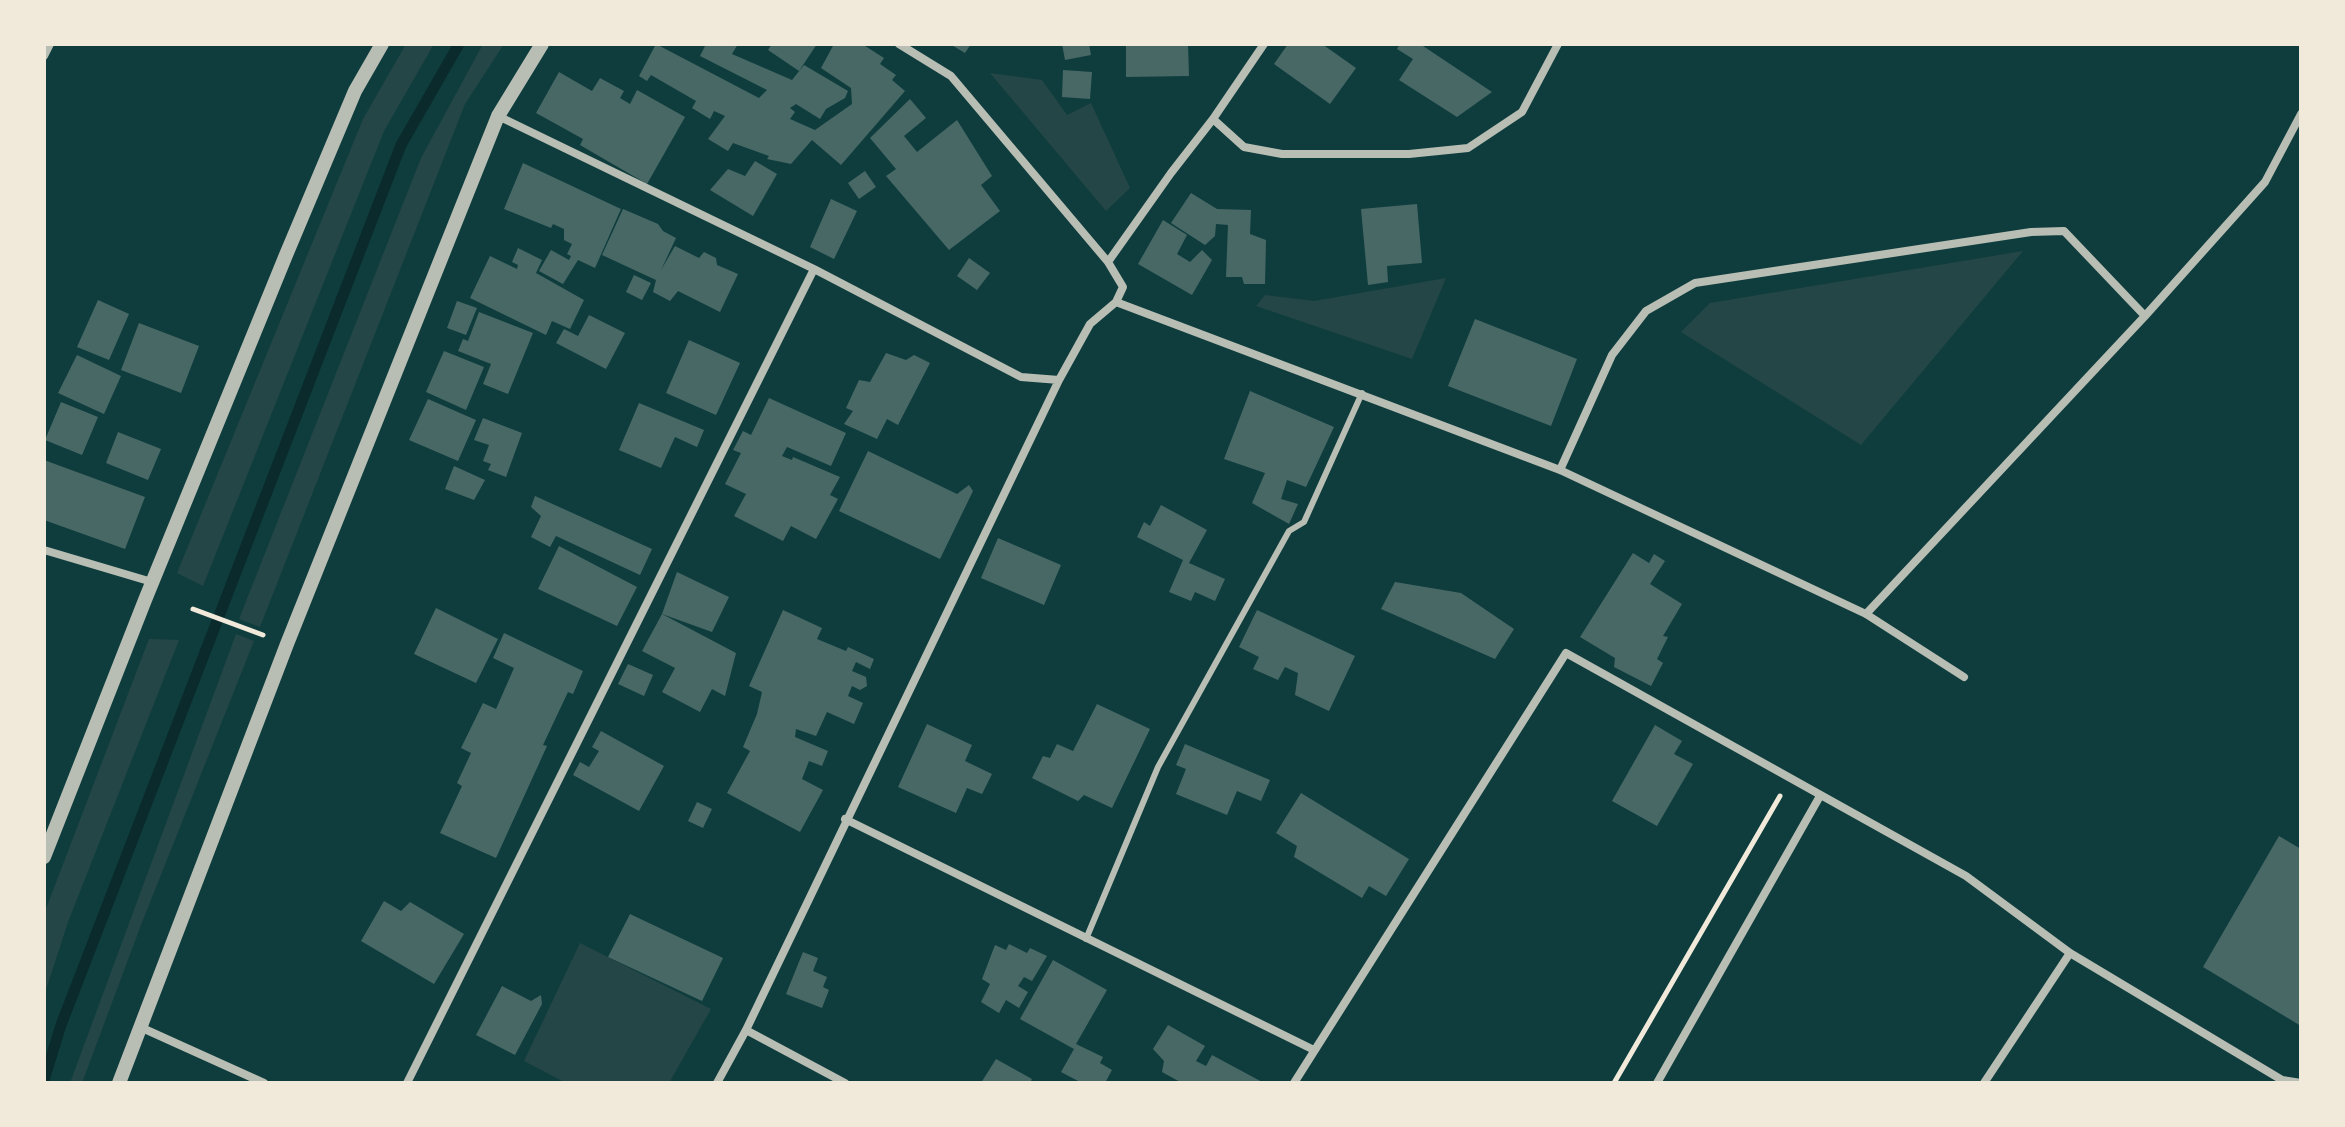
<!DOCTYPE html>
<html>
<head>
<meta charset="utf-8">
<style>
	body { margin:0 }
	#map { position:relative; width:2345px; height:1127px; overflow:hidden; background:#0f3d3e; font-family:"DejaVu Sans",sans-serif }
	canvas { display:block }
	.frame { position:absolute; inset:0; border:46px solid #f1e9da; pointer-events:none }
</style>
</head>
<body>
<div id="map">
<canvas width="2345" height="1127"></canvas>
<div class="frame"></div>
</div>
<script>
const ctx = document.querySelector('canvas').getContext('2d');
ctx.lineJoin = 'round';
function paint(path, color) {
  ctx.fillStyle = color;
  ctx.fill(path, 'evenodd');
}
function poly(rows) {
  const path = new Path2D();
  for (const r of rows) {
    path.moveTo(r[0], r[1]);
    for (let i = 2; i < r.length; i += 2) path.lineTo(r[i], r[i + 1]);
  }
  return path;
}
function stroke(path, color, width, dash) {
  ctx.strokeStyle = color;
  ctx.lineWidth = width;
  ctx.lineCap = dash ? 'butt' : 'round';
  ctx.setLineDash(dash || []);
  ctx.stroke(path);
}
paint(poly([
	[406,44,434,44,384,131,203,586,177,573,363,119],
	[483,44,504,44,465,104,260,627,239,619,421,158],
	[990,73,1042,80,1067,115,1091,103,1130,188,1106,211],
	[2023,251,1861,445,1681,332,1710,303],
	[1446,278,1412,359,1256,306,1265,295,1314,301],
	[236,634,254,641,141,925,82,1083,70,1083],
	[149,639,179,640,68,922,44,996,44,914],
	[580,943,711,1009,669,1083,566,1083,524,1061]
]), '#244646');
stroke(poly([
	[44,1080,61,1025,401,145,459,44]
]), '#0a2a2b', 11);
paint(poly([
	[656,44,759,98,767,90,700,56,706,44,738,44,732,54,792,80,804,65,848,91,845,98,826,109,820,119,796,104,790,108,795,112,790,119,815,130,852,104,851,88,821,68,834,44,862,44,884,58,880,64,896,75,892,80,905,91,841,165,812,140,791,164,767,159,769,156,733,143,728,151,708,139,725,116,714,111,710,119,692,108,696,101,651,75,647,81,639,76],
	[772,44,817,44,799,71,768,50],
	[950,44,971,44,965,53],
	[1062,44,1089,44,1091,55,1065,60],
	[1126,44,1188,44,1189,76,1126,77],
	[1288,44,1322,44,1356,68,1330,104,1274,64],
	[1400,44,1420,44,1492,92,1457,117,1399,80,1413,59,1397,49],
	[1063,70,1092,72,1090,99,1062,97],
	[559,72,592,91,600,78,624,91,620,98,630,104,637,90,685,117,647,184,580,145,583,139,536,113],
	[910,99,926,118,904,136,917,152,957,120,992,176,981,185,1000,211,949,250,886,176,896,169,870,138],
	[755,161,777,174,753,216,710,190,728,169,745,176],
	[523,163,621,209,595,268,578,260,563,284,539,271,551,250,569,260,571,256,567,254,572,244,564,240,564,229,553,224,551,228,504,209],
	[865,171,876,187,859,199,848,183],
	[1191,193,1217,209,1251,210,1250,234,1266,240,1265,284,1244,284,1242,277,1226,277,1228,225,1216,224,1215,236,1205,245,1171,223],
	[831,199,857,211,834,259,810,247],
	[1417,204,1422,263,1387,266,1388,282,1368,285,1361,209],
	[623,209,658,224,663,231,676,238,661,270,675,246,699,258,704,252,716,258,717,265,738,274,720,312,678,291,670,301,653,292,656,280,602,255],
	[1163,220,1187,235,1177,254,1190,262,1202,250,1212,260,1192,295,1138,264],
	[518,248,542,260,536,273,584,300,570,329,552,321,546,335,470,298,490,256,517,269,518,265,512,262],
	[969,258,990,273,977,290,957,276],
	[634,275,651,283,642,300,626,292],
	[98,300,129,314,109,360,77,347],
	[457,301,477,308,466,335,447,328],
	[479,312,533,333,508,394,483,384,491,364,458,351,463,339,468,341],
	[589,315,625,333,606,369,556,343,564,329,578,336],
	[1475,319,1577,359,1551,426,1448,386],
	[139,323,199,346,181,393,121,370],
	[689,340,740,363,716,415,666,393],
	[444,351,484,367,466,410,426,392],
	[886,353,906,360,914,355,930,363,898,425,887,419,877,439,844,424,853,411,846,408,859,380,870,382],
	[77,355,121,376,104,414,58,393],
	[1250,391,1334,427,1306,487,1287,480,1281,499,1298,504,1289,524,1252,503,1265,473,1224,459],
	[769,398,846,433,831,466,787,447,782,456,792,460,793,457,840,477,830,495,838,499,816,539,791,526,783,541,734,516,746,494,725,484,741,453,733,450,743,431,751,435],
	[428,399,476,420,458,461,409,440],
	[61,402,98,417,82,455,45,440],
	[639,403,704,430,697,447,675,437,661,468,619,450],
	[483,418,522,433,506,477,488,470,491,464,483,461,489,445,474,440],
	[118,432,161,449,148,480,106,463],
	[868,451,957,494,969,485,973,491,940,559,839,511],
	[44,460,145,497,125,549,44,520],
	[454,466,485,480,474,500,445,489],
	[535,496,652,549,640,575,556,536,550,547,531,537,541,516,531,507],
	[1161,505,1207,530,1189,563,1225,579,1215,601,1195,592,1191,601,1169,592,1183,560,1137,537,1144,522,1150,526],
	[998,538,1061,565,1044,605,981,578],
	[559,546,637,587,617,626,538,589],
	[1633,553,1649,563,1654,554,1665,561,1650,584,1682,604,1663,636,1668,637,1657,659,1663,663,1651,686,1614,667,1615,658,1580,637],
	[677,572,729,597,712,632,662,614,736,653,725,696,712,689,700,712,662,692,675,668,642,651,662,614],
	[1395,582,1461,593,1514,629,1495,659,1381,609],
	[436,608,498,639,476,683,414,654],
	[783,610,822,628,817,639,846,651,848,647,874,659,870,669,856,662,852,671,866,677,867,686,860,690,852,686,848,696,863,703,854,724,827,712,816,736,796,729,795,737,828,751,822,766,809,761,802,779,823,790,800,832,727,793,750,751,743,747,757,714,762,692,749,686],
	[1257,610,1355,656,1329,711,1295,695,1298,673,1285,667,1278,680,1253,669,1259,657,1239,647],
	[504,633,583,671,573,694,568,692,543,745,547,746,496,858,440,833,462,786,457,783,471,753,461,748,483,703,496,709,514,668,493,658],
	[628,664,653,675,644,696,618,684],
	[1097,704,1150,729,1112,808,1084,795,1078,801,1032,778,1043,756,1050,758,1057,744,1073,751],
	[927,724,972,745,965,761,992,774,982,794,967,788,956,813,898,787],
	[1655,725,1682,741,1674,754,1693,764,1657,826,1612,801],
	[601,731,664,766,639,811,573,775,580,762,589,767,599,751,592,747],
	[1185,744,1270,780,1261,801,1237,791,1227,815,1176,794,1186,769,1176,765],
	[1301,793,1409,859,1386,896,1369,886,1362,898,1294,857,1297,846,1276,833],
	[697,802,712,809,703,828,688,821],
	[2279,836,2301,849,2301,1026,2203,967],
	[384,901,401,911,410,902,464,934,434,984,361,941],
	[630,914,723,958,702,1001,608,957],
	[1009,944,1027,953,1030,948,1047,956,1032,981,1024,977,1018,986,1028,992,1019,1008,1006,1000,999,1013,981,1002,990,984,982,979,995,945,1006,950],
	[803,952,818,958,813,971,827,977,823,987,829,990,822,1008,786,994],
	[1053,960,1107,990,1076,1044,1103,1057,1100,1063,1112,1070,1105,1083,1082,1083,1061,1072,1074,1049,1020,1019],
	[502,986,531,1001,541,995,542,1004,515,1055,476,1035],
	[1168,1025,1205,1046,1196,1061,1206,1066,1212,1055,1264,1083,1182,1083,1162,1072,1164,1061,1153,1049],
	[996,1059,1032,1079,1030,1083,981,1083]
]), '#486865');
stroke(poly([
	[193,609,263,635],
	[1614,1083,1780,796]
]), '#f1e9da', 5);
stroke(poly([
	[1086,939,1158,767,1289,531,1304,522,1362,393]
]), '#b8beb3', 6);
stroke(poly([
	[44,56,50,44],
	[498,116,814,269,1021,377,1059,380,1090,324,1116,302,1123,287,1108,262,951,76,899,44],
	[1213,119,1244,147,1282,154,1409,154,1468,148,1522,112,1558,44],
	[1108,262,1171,173,1213,119,1264,44],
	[1116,302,1560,470,1866,614,1964,677],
	[1560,470,1612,355,1646,311,1695,283,2031,232,2064,231,2145,316],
	[44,550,152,582],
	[1866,614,2145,316,2265,182,2301,114],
	[845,819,1314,1050],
	[140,1027,264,1083],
	[746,1030,845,1083],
	[407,1083,814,269],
	[717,1083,746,1030,1059,380],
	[1294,1083,1566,653,1966,876,2070,953,2282,1080,2301,1083],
	[1657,1083,1820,796],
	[1984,1083,2070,953]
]), '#b8beb3', 8);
stroke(poly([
	[44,857,145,600,286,255,355,91,382,44],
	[119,1083,287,644,498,116,542,44]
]), '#b8beb3', 14);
</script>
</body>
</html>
